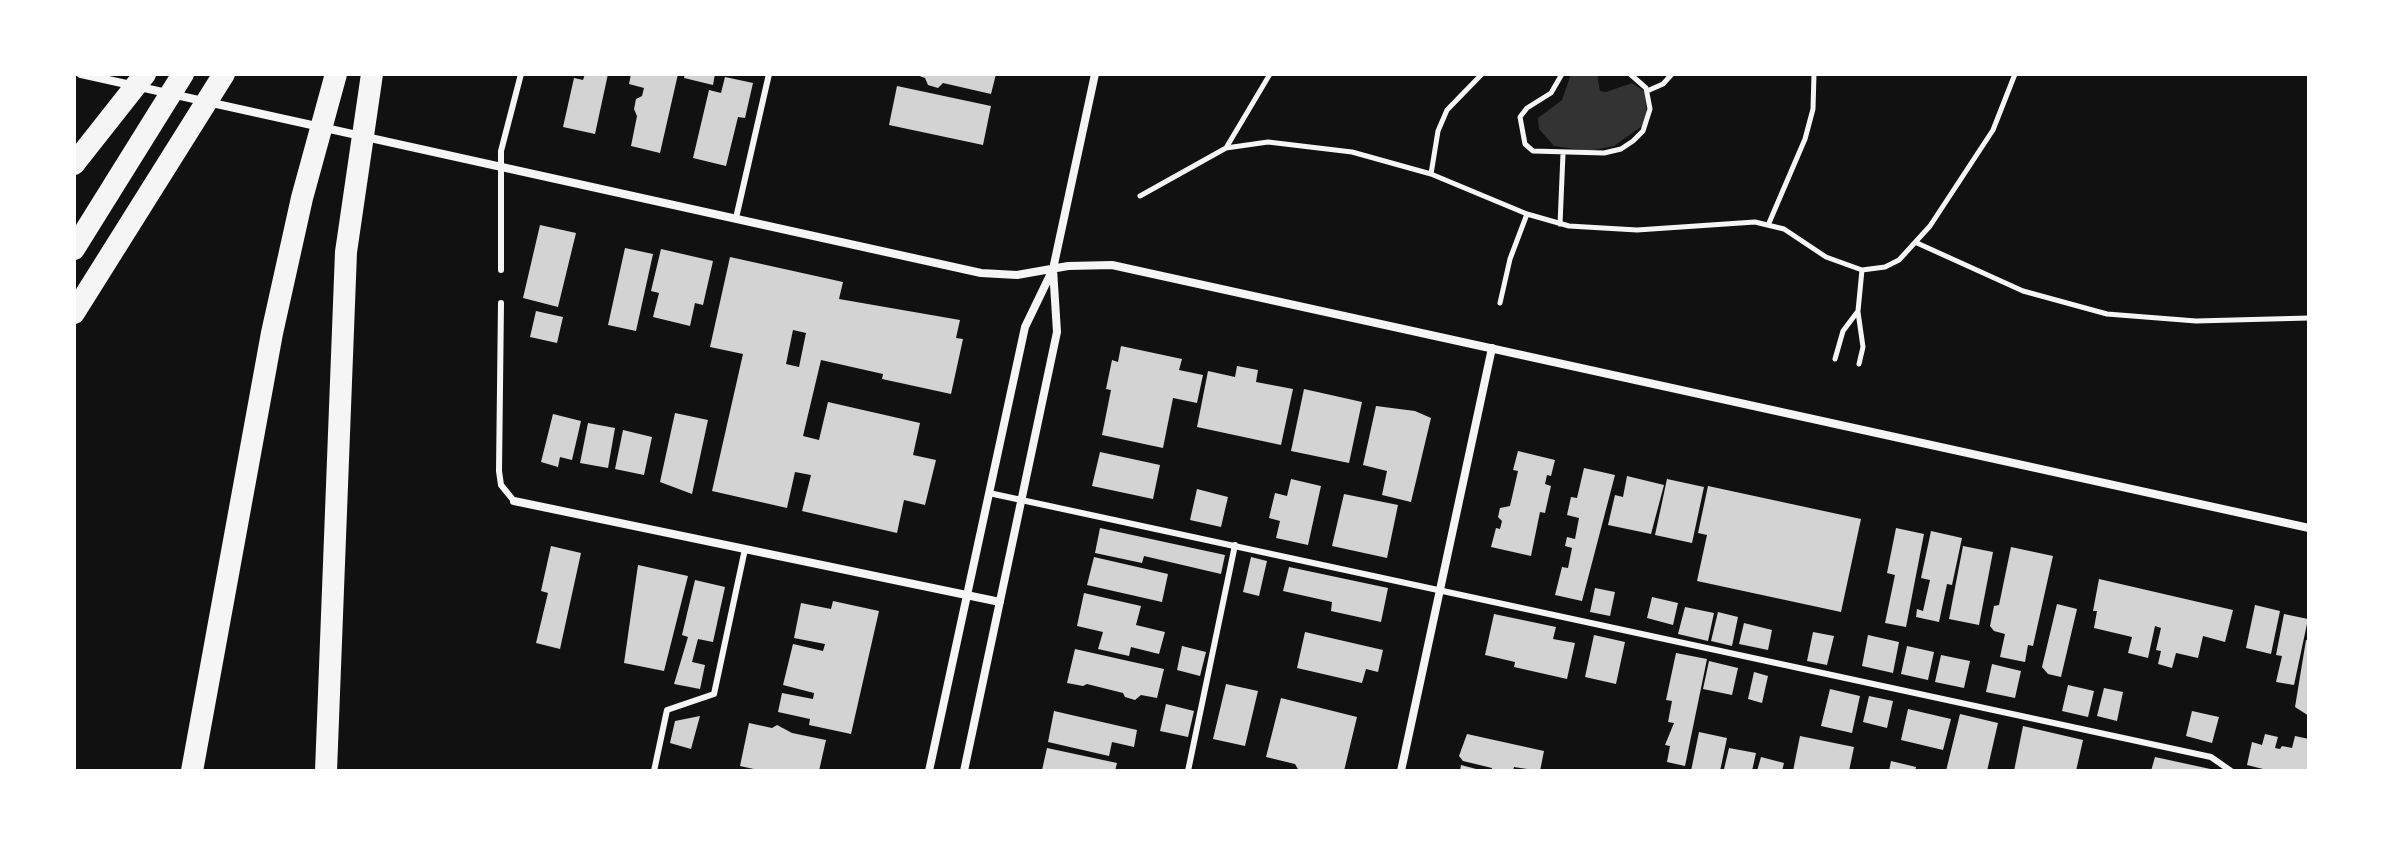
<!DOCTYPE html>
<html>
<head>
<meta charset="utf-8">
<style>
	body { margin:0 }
	#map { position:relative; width:2383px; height:845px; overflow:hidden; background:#111; font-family:"Fira Sans",sans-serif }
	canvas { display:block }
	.frame { position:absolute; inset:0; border:76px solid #fff; pointer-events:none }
</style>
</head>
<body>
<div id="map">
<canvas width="2383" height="845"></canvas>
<div class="frame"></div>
</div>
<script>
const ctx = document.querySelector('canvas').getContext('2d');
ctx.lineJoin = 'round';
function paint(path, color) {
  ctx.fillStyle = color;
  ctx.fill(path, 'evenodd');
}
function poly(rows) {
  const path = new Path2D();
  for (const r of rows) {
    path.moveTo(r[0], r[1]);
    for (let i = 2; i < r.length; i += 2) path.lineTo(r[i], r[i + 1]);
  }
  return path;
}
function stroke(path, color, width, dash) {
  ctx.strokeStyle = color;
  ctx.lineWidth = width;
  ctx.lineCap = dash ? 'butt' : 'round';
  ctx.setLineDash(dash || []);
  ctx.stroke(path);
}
paint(poly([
	[1571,74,1597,74,1600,91,1606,92,1632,83,1644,91,1647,113,1642,126,1614,146,1589,151,1554,146,1539,129,1538,118,1562,100]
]), '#333');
paint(poly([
	[585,74,608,74,595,134,563,127,574,78,583,80],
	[631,74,678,74,660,153,631,146,637,116,634,109,636,99,642,96,644,88,629,84],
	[685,74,715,74,713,85,684,78],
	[914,74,996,74,991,94,943,83,938,88,928,85,925,78],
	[725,77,753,83,745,118,738,117,726,166,693,158,709,90,721,93],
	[897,86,991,106,983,145,889,125],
	[540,225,576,233,558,307,523,298],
	[625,248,653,254,636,331,608,325],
	[661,249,713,261,703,305,695,303,690,326,653,317,659,293,651,291],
	[730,257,843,282,839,299,960,320,956,338,963,339,951,394,882,379,883,374,821,360,803,436,819,440,828,402,920,423,913,455,936,460,925,505,904,500,897,533,802,511,811,475,795,472,787,508,712,491,743,354,710,347],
	[793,330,806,333,799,367,786,364],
	[536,311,563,317,557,343,530,337],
	[1121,346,1182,359,1179,370,1203,375,1197,403,1173,398,1163,448,1102,435,1111,390,1106,389,1112,360,1118,362],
	[1237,366,1258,370,1256,382,1293,389,1281,445,1197,427,1208,371,1235,377],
	[1304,389,1362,402,1349,463,1291,451],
	[1376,406,1415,411,1431,418,1411,502,1382,495,1387,471,1363,465],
	[675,413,708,420,692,494,660,482],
	[553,414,581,421,572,460,560,457,558,467,541,462],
	[588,423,615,428,608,468,580,463],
	[623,430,652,437,644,475,615,469],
	[1518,451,1555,460,1551,476,1547,475,1545,484,1551,486,1545,513,1540,512,1531,556,1491,547,1496,528,1500,529,1502,521,1498,517,1500,508,1510,506,1518,471,1513,470],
	[1100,452,1160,465,1153,499,1092,486],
	[1584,468,1615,475,1582,601,1555,595,1562,567,1568,568,1572,548,1565,546,1567,537,1575,539,1579,518,1567,515,1571,497,1577,498],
	[1627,476,1664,485,1651,534,1608,525,1615,495,1623,497],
	[1291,479,1321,486,1308,545,1276,538,1280,521,1269,518,1275,493,1287,496],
	[1667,479,1704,487,1692,543,1655,535],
	[1708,486,1861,519,1841,612,1697,581,1707,535,1698,533],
	[1197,489,1228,497,1221,527,1190,520],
	[1344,494,1398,505,1387,558,1332,546],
	[1100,528,1225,555,1221,574,1144,556,1142,563,1095,553],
	[1896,528,1924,534,1906,627,1885,623,1895,575,1887,573],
	[1931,531,1962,538,1952,585,1947,584,1939,622,1916,617,1917,609,1923,611,1930,580,1921,578],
	[551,546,581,553,560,649,536,643,548,593,541,591],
	[1963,546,1993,552,1979,625,1949,619],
	[2011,547,2053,556,2033,646,2028,645,2025,662,2000,657,2005,634,1994,631,1990,626,1994,606,1999,605],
	[1094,557,1168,574,1162,602,1087,585],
	[1251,557,1267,561,1259,596,1243,592],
	[638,565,688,576,664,671,624,663],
	[1289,567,1388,588,1381,622,1331,611,1332,602,1283,591],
	[2099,579,2233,610,2225,642,2203,636,2198,658,2176,653,2172,668,2158,664,2161,651,2156,650,2161,628,2155,626,2148,658,2128,653,2132,637,2094,628,2097,611,2093,611],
	[695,580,725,587,713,642,698,639,692,662,705,665,700,689,674,684,688,637,682,635],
	[1595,588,1615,592,1610,616,1590,612],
	[1084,593,1141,606,1136,625,1165,632,1159,654,1131,647,1129,656,1098,649,1103,632,1077,626],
	[1652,597,1678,603,1673,625,1647,618],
	[833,601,879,611,851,734,809,725,810,719,778,712,782,693,813,699,814,693,783,685,793,644,823,651,825,644,794,638,801,603,831,609],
	[2057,604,2077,609,2061,677,2048,674,2042,667],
	[2255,605,2280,611,2271,654,2246,648],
	[1685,607,1714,613,1708,641,1678,634],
	[1718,612,1738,617,1732,646,1711,641],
	[1494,614,1556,627,1553,639,1575,643,1567,679,1514,667,1515,662,1485,655],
	[2284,614,2308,619,2294,685,2276,682,2282,656,2276,655],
	[1744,623,1772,630,1768,650,1739,644],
	[1305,632,1383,650,1378,672,1366,669,1362,683,1297,668],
	[1813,632,1834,636,1827,665,1807,661],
	[1594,635,1625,642,1616,684,1585,677],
	[1868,635,1899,642,1893,673,1862,666],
	[2306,640,2309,641,2309,716,2295,707],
	[1182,646,1206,652,1200,676,1177,670],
	[1907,646,1934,652,1928,680,1901,674],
	[1075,649,1164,669,1157,698,1141,695,1135,700,1125,697,1123,693,1087,684,1083,686,1067,683],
	[1676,653,1707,659,1685,766,1667,762,1670,746,1665,745,1674,723,1668,722,1672,701,1666,700],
	[1941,655,1970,661,1964,688,1935,682],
	[1709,661,1738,668,1732,695,1703,689],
	[1992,664,2021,671,2015,698,1986,692],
	[1754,672,1768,676,1762,703,1748,699],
	[1226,684,1258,691,1245,746,1213,739],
	[2068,685,2094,691,2088,717,2062,711],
	[2104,688,2123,692,2117,721,2097,716],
	[1830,689,1860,696,1852,733,1821,726],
	[1869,696,1893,701,1887,728,1863,722],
	[1281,698,1357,717,1344,771,1299,771,1295,764,1266,757],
	[1166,704,1194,711,1188,737,1160,731],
	[1908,709,1951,719,1943,750,1901,740],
	[1054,711,1137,730,1134,747,1112,742,1109,756,1048,742],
	[2192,711,2219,717,2212,743,2186,736],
	[1960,714,1998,723,1987,771,1946,771],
	[700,716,691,749,670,743,675,721],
	[749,723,772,728,777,725,792,733,826,740,819,771,763,771,740,766],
	[2023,726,2083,740,2076,771,2014,771],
	[1699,732,1727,738,1720,771,1691,771],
	[1467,734,1544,751,1540,771,1514,767,1513,771,1491,771,1492,768,1463,761,1459,756],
	[2265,734,2278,737,2275,748,2280,749,2282,746,2292,748,2295,736,2309,739,2309,771,2271,771,2247,765,2252,742,2262,745],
	[1800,736,1854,747,1849,771,1793,771],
	[1047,748,1117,763,1115,771,1042,770],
	[1729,748,1756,753,1752,771,1724,769],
	[1761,757,1784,763,1782,771,1757,771],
	[2155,757,2215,770,2215,771,2151,771],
	[1891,761,1916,767,1915,771,1889,771],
	[1461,765,1480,770,1480,771,1460,771]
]), '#d3d3d3');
stroke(poly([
	[1562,74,1551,93,1527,108,1520,117,1525,144,1533,151,1604,153,1621,149,1633,141,1643,131,1650,109,1646,88,1630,74],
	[1647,91,1663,84,1672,74],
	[1226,148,1268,142,1352,152,1431,174,1527,214,1569,226,1637,230,1755,222,1784,229,1826,257,1862,270,1858,311,1843,331,1835,359],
	[1431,174,1438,131,1447,110,1482,74],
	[1140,196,1226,148,1270,74],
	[1769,223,1805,139,1813,109,1814,74],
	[1560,224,1563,154],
	[1917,243,2023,291,2107,314,2196,321,2309,318],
	[1862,270,1885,267,1899,260,1930,226,1993,130,2015,74],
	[1500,303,1510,259,1527,214],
	[1858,312,1863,347,1859,364]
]), '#f5f5f5', 5);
stroke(poly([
	[736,218,769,74],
	[501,270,501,151,521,74],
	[501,303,499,471,501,485,514,501],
	[989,493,2211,757,2231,771],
	[654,771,667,710,714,694,745,549],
	[1188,771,1235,545]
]), '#f5f5f5', 6);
stroke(poly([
	[81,74,981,273,1017,275,1068,266,1112,265,2309,528],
	[514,501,1000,602],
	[929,771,1025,327,1053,269,1095,74],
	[964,771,1057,332,1053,269],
	[1401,771,1492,348]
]), '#f5f5f5', 8);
stroke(poly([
	[74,164,145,74],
	[74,249,183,74],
	[74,313,224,74],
	[192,771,272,333,302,198,336,74],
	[326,771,346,252,372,74]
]), '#f5f5f5', 22);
</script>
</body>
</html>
